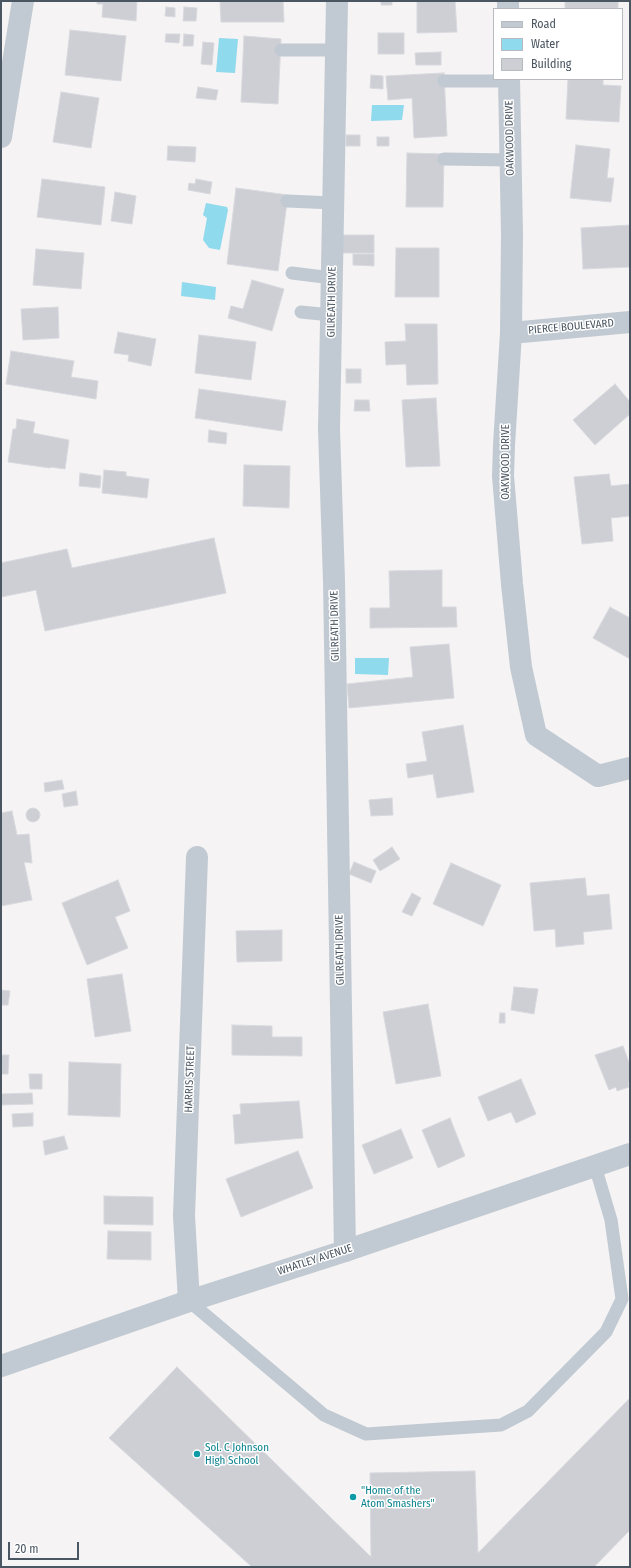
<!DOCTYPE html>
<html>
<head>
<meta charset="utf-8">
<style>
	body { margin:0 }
	#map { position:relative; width:631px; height:1568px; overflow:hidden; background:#f5f3f3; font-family:"Fira Sans Condensed",sans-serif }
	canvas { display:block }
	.frame { position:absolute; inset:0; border:2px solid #4a5661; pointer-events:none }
	.legend { position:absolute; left:493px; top:8px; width:130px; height:72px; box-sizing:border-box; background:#fff; border:1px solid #b7bbc0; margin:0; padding:5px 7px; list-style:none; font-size:12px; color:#4a5661 }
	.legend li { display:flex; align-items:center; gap:8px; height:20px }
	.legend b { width:20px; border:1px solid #b7bbc0 }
	.scale { position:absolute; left:8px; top:1542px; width:71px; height:18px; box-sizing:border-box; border:2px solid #4a5661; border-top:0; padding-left:5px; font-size:12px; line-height:14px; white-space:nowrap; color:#4a5661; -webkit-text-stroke:3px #fff; paint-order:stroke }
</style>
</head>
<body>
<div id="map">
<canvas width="631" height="1568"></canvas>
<div class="frame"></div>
<ul class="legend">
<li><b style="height:5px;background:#c1cad2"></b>Road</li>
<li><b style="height:11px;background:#90daee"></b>Water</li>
<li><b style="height:11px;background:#cdcfd5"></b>Building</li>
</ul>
<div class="scale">20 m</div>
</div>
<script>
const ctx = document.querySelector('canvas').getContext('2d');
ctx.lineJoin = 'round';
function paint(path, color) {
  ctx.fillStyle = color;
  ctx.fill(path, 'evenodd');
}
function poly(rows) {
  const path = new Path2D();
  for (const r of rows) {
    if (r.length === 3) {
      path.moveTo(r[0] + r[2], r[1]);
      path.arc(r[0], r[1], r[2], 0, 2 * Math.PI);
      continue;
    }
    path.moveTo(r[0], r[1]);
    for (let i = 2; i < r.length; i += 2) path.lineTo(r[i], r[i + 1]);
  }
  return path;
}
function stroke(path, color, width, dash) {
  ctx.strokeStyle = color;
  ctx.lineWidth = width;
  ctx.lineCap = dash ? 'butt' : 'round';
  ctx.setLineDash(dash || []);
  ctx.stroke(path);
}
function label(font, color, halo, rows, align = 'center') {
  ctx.font = font + ' "Fira Sans Condensed",sans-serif';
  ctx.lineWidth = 3;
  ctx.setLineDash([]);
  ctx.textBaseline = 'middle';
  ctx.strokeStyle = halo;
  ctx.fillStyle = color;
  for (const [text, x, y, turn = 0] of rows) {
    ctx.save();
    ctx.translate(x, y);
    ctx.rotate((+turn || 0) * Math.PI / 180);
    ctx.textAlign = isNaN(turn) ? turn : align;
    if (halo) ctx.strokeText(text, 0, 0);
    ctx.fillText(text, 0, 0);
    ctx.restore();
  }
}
paint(poly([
	[219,38,238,39,235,73,216,72],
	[372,105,404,105,402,120,371,121],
	[206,203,227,207,228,210,220,250,209,248,203,240,207,218,203,215],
	[182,282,216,287,215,300,181,296],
	[355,658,389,658,388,675,355,674]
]), '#90daee');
const building = poly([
	[97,1,137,1,136,21,102,17,103,4,97,4,97,1],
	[220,1,283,1,284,22,221,22,220,1],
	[381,1,392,1,392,5,381,5,381,1],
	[417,1,455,1,457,32,417,33,417,1],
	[565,1,618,1,618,9,565,9,565,1],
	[166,7,175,8,175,17,165,16,166,7],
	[184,7,197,8,196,21,183,21,184,7],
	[70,30,126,36,121,81,65,75,70,30],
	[378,33,404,33,404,54,378,54,378,33],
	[166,34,180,34,179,43,165,42,166,34],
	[184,34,194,35,193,46,183,46,184,34],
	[244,36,281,39,278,104,241,102,244,36],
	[203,42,214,43,212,65,201,64,203,42],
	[441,52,441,65,416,65,415,53,441,52],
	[444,73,447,136,414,138,412,98,388,100,386,76,444,73],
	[371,75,383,76,383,89,370,88,371,75],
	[568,79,603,79,603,85,621,86,619,122,566,119,568,79],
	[198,87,218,90,216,100,196,98,198,87],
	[61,92,99,98,91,148,53,142,61,92],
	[346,135,360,135,360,146,346,146,346,135],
	[377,137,389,137,389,146,377,146,377,137],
	[576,145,610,149,607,178,614,178,611,202,570,198,576,145],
	[168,146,196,147,195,162,167,160,168,146],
	[407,153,444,154,443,207,406,207,407,153],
	[42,179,105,187,101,225,37,217,42,179],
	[196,179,212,182,210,194,188,190,189,183,195,184,196,179],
	[236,188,288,195,278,271,227,264,236,188],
	[115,192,136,196,132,224,111,221,115,192],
	[630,225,630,267,583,269,581,228,630,225],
	[342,235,374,235,374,253,342,253,342,235],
	[396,248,439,248,439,297,395,297,396,248],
	[36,249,84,253,81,289,33,285,36,249],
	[353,254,374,254,374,266,353,265,353,254],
	[252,280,284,289,272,331,228,318,231,306,243,309,252,280],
	[58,307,59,338,23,340,21,309,58,307],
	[405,324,437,324,438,384,407,385,406,364,386,365,385,342,406,341,405,324],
	[118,332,156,339,151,366,128,361,129,355,114,353,118,332],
	[199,335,256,342,251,380,195,373,199,335],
	[11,351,74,361,71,377,98,381,96,399,6,384,11,351],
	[346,369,361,369,361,383,346,383,346,369],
	[615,384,630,402,630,414,595,445,573,420,615,384],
	[199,389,286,401,282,431,195,418,199,389],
	[436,398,440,466,406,467,402,400,436,398],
	[355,400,369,400,370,411,354,411,355,400],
	[17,419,35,422,33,433,69,440,65,469,51,467,50,468,8,462,13,429,16,429,17,419],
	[209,430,227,433,226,444,208,442,209,430],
	[244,465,290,466,289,508,243,506,244,465],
	[104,470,126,472,126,476,149,479,147,498,102,493,104,470],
	[80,473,101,476,100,488,79,486,80,473],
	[609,474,611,486,630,484,630,516,611,518,613,541,582,544,574,477,609,474],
	[214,538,226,593,45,631,36,590,1,597,1,563,67,549,72,568,214,538],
	[442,570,442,607,456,607,457,627,370,628,370,608,390,608,389,571,442,570],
	[610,607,630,618,630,659,593,638,610,607],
	[449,644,454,698,349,708,347,684,413,677,410,647,449,644],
	[463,725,474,792,437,798,433,774,408,778,406,764,427,761,422,732,463,725],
	[62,780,64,789,45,792,44,783,62,780],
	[76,791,78,805,64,807,62,794,76,791],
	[392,798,393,815,371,816,369,800,392,798],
	[33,815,7],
	[12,811,17,835,29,834,32,863,24,862,32,900,1,906,1,813,12,811],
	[392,847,400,859,380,871,373,860,392,847],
	[354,862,376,871,371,883,349,874,354,862],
	[451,863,501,885,483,926,433,904,451,863],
	[585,878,587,896,609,894,612,929,583,932,584,944,556,947,555,929,534,931,530,883,585,878],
	[118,880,130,911,115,917,128,948,87,965,62,903,118,880],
	[412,893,421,898,412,916,402,912,412,893],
	[282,930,282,961,237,962,236,931,282,930],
	[122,974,131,1031,95,1037,87,979,122,974],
	[514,987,538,989,534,1014,511,1010,514,987],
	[1,990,10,991,8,1005,1,1005,1,990],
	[428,1004,441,1076,396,1084,383,1012,428,1004],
	[500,1013,505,1013,505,1023,499,1023,500,1013],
	[232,1025,272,1026,272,1037,302,1037,302,1056,232,1055,232,1025],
	[623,1046,630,1065,630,1082,628,1083,629,1087,617,1091,616,1087,609,1090,595,1055,623,1046],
	[1,1055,9,1055,8,1074,1,1074,1,1055],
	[69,1062,121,1064,120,1117,68,1115,69,1062],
	[29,1074,42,1074,42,1089,30,1089,29,1074],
	[521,1079,536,1114,516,1123,511,1112,488,1121,478,1097,521,1079],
	[32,1093,33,1104,1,1105,1,1094,32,1093],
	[299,1101,303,1138,235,1144,233,1115,241,1114,240,1104,299,1101],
	[33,1113,33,1126,13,1127,12,1114,33,1113],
	[450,1118,465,1156,438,1168,422,1130,450,1118],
	[401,1129,413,1158,374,1174,362,1145,401,1129],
	[64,1136,68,1149,45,1155,43,1141,64,1136],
	[298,1151,313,1188,241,1217,226,1179,298,1151],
	[104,1196,153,1197,153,1225,104,1224,104,1196],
	[108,1231,151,1232,151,1260,107,1259,108,1231],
	[177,1367,371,1557,370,1473,475,1471,478,1553,630,1398,630,1530,594,1567,252,1567,109,1438,177,1367]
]);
paint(building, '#cdcfd5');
stroke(building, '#d7d9de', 1);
stroke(poly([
	[281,50,337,50],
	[444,81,509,81],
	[444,159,511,160],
	[287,201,334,203],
	[292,273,332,278],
	[301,312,331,315],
	[189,1301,324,1415,366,1434,501,1425,528,1411,606,1332,622,1299,611,1220,595,1166]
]), '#c1cad2', 13);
stroke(poly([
	[337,1,329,429,334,581,345,1251],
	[508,1,508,9],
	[509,79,512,235,511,333,504,445,503,476,512,584,521,667,536,735,598,776,630,768],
	[1,137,23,1],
	[511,333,630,322],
	[189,1301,184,1216,197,857]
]), '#c1cad2', 22);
stroke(poly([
	[1,1366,189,1301,345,1251,630,1154]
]), '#c1cad2', 22);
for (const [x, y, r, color] of [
	[197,1454,4,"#0f9aa8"],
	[353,1497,4,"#0f9aa8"]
]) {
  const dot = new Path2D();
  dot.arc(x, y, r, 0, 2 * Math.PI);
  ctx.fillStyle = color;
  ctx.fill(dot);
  stroke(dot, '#fff', 1.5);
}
label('11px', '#4a5661', '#fff', [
	["OAKWOOD DRIVE",510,138,-91],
	["GILREATH DRIVE",332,302,-89],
	["PIERCE BOULEVARD",571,327,-5],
	["OAKWOOD DRIVE",506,462,-90],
	["GILREATH DRIVE",335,626,-91],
	["GILREATH DRIVE",340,950,-91],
	["HARRIS STREET",190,1079,-88],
	["WHATLEY AVENUE",315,1260,-18]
]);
label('11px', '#0d838f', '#fff', [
	["Sol. C Johnson",205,1448],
	["High School",205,1461],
	["\"Home of the",361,1491],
	["Atom Smashers\"",361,1504]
], 'left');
</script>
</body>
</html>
